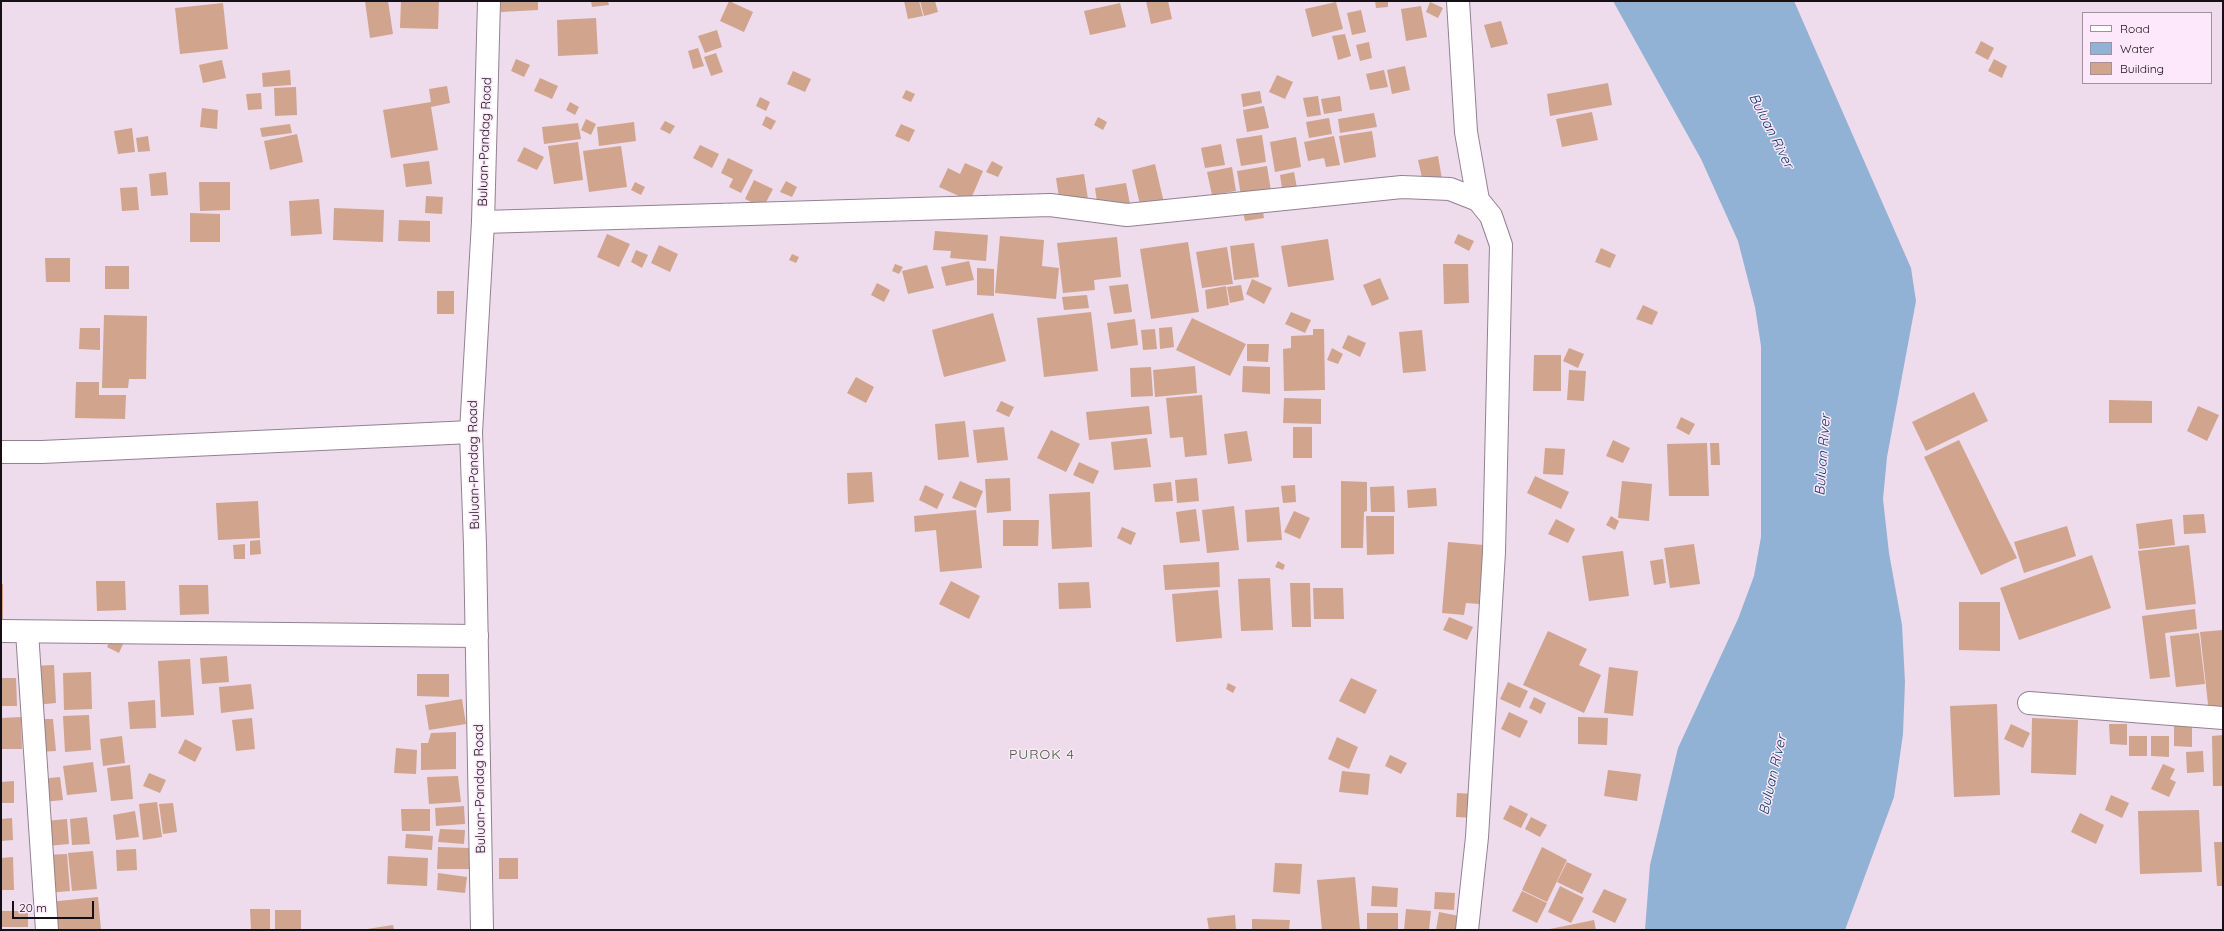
<!DOCTYPE html>
<html>
<head>
<meta charset="utf-8">
<style>
	body { margin:0 }
	#map { position:relative; width:2224px; height:931px; overflow:hidden; background:#eedbec; font-family:Quicksand,sans-serif }
	canvas { display:block }
	.frame { position:absolute; inset:0; border:2px solid #160f15; pointer-events:none }
	.legend { position:absolute; left:2082px; top:12px; width:130px; height:72px; box-sizing:border-box; background:#fce8fa; border:1px solid #a0919e; margin:0; padding:5px 7px; list-style:none; font-size:12px; color:#160f15 }
	.legend li { display:flex; align-items:center; gap:8px; height:20px }
	.legend b { width:20px; border:1px solid #a0919e }
	.scale { position:absolute; left:12px; top:901px; width:82px; height:18px; box-sizing:border-box; border:2px solid #160f15; border-top:0; padding-left:5px; font-size:12px; line-height:14px; white-space:nowrap; color:#160f15; -webkit-text-stroke:3px #fce8fa; paint-order:stroke }
</style>
</head>
<body>
<div id="map">
<canvas width="2224" height="931"></canvas>
<div class="frame"></div>
<ul class="legend">
<li><b style="height:5px;background:#fff"></b>Road</li>
<li><b style="height:11px;background:#92b2d5"></b>Water</li>
<li><b style="height:11px;background:#d1a48d"></b>Building</li>
</ul>
<div class="scale">20 m</div>
</div>
<script>
const ctx = document.querySelector('canvas').getContext('2d');
ctx.lineJoin = 'round';
function paint(path, color) {
  ctx.fillStyle = color;
  ctx.fill(path, 'evenodd');
}
function poly(rows) {
  const path = new Path2D();
  for (const r of rows) {
    path.moveTo(r[0], r[1]);
    for (let i = 2; i < r.length; i += 2) path.lineTo(r[i], r[i + 1]);
  }
  return path;
}
function stroke(path, color, width, dash) {
  ctx.strokeStyle = color;
  ctx.lineWidth = width;
  ctx.lineCap = dash ? 'butt' : 'round';
  ctx.setLineDash(dash || []);
  ctx.stroke(path);
}
function label(font, color, halo, rows, align = 'center') {
  ctx.font = font + ' Quicksand,sans-serif';
  ctx.lineWidth = 3;
  ctx.setLineDash([]);
  ctx.textBaseline = 'middle';
  ctx.strokeStyle = halo;
  ctx.fillStyle = color;
  for (const [text, x, y, turn = 0] of rows) {
    ctx.save();
    ctx.translate(x, y);
    ctx.rotate((+turn || 0) * Math.PI / 180);
    ctx.textAlign = isNaN(turn) ? turn : align;
    if (halo) ctx.strokeText(text, 0, 0);
    ctx.fillText(text, 0, 0);
    ctx.restore();
  }
}
paint(poly([
	[1613,1,1794,1,1911,268,1916,301,1887,457,1883,499,1889,553,1902,625,1905,682,1903,734,1894,797,1845,930,1645,930,1650,865,1678,748,1738,619,1754,576,1761,537,1761,346,1755,307,1738,241,1701,159]
]), '#92b2d5');
paint(poly([
	[365,1,388,1,393,34,370,38],
	[401,1,439,1,438,29,400,28],
	[501,1,538,1,538,10,501,12],
	[591,1,608,1,609,5,592,7],
	[729,1,753,12,744,32,720,21],
	[904,1,919,1,923,16,908,19],
	[920,1,935,1,938,12,924,16],
	[1146,1,1168,1,1172,19,1151,24],
	[1375,1,1388,1,1388,7,1376,8],
	[1336,2,1343,29,1312,37,1305,9],
	[1430,2,1443,8,1438,18,1426,12],
	[223,3,228,49,180,54,175,8],
	[1120,3,1126,27,1090,35,1084,11],
	[1421,6,1427,37,1406,41,1401,9],
	[1361,10,1366,32,1352,35,1347,13],
	[596,18,598,54,558,56,557,20],
	[1501,21,1508,44,1491,48,1484,25],
	[717,30,722,47,705,53,698,36],
	[1345,34,1351,56,1338,60,1332,36],
	[1981,41,1994,48,1988,60,1975,53],
	[1369,42,1372,58,1360,61,1356,45],
	[698,48,704,66,693,69,688,51],
	[716,53,723,72,711,76,704,57],
	[516,59,530,65,524,77,511,71],
	[1994,59,2007,66,2002,78,1988,71],
	[222,60,226,78,203,83,199,65],
	[1405,66,1410,90,1392,94,1387,70],
	[290,70,291,85,263,87,262,73],
	[1384,70,1388,87,1370,90,1366,74],
	[793,71,811,79,805,92,787,84],
	[1277,75,1293,82,1285,99,1269,92],
	[540,78,558,86,552,99,534,91],
	[1608,83,1612,105,1550,116,1547,94],
	[447,86,450,103,431,107,438,150,391,158,383,110,431,102,429,89],
	[296,87,297,115,275,116,274,88],
	[906,90,915,94,911,102,902,98],
	[1260,91,1262,103,1243,107,1241,94],
	[261,93,262,109,248,110,246,94],
	[1318,96,1321,115,1307,117,1303,98],
	[1340,96,1342,111,1324,114,1321,99],
	[760,97,770,102,766,111,756,106],
	[570,102,579,107,575,115,566,110],
	[1264,106,1269,128,1247,132,1243,110],
	[202,108,218,110,217,129,200,127],
	[1592,112,1598,140,1562,147,1556,119],
	[1374,113,1377,127,1340,133,1338,119],
	[766,116,776,121,771,130,762,125],
	[1098,117,1107,122,1103,130,1094,125],
	[1329,118,1332,134,1309,138,1306,122],
	[586,119,596,124,591,135,581,130],
	[665,121,675,126,670,134,660,129],
	[634,122,636,141,599,146,597,127],
	[578,123,581,139,544,144,542,127],
	[290,124,292,133,262,137,260,128],
	[901,124,915,130,909,142,895,136],
	[132,128,135,152,118,154,114,131],
	[1372,131,1376,157,1344,163,1339,136],
	[297,134,303,162,270,170,264,141],
	[1262,135,1266,162,1241,166,1236,139],
	[148,136,150,151,138,152,136,138],
	[1334,136,1340,165,1326,167,1324,158,1308,161,1304,142],
	[1296,137,1301,167,1275,172,1270,142],
	[578,142,583,180,554,184,548,146],
	[1221,144,1225,165,1205,168,1201,148],
	[700,145,719,154,712,168,693,158],
	[621,146,627,187,589,192,583,151],
	[524,147,544,157,537,170,517,161],
	[1438,156,1442,179,1423,182,1418,160],
	[728,158,753,170,741,193,729,187,733,179,721,173],
	[429,161,432,184,406,187,403,164],
	[992,161,1003,167,998,177,986,172],
	[965,163,983,171,970,201,939,187,948,168,960,174],
	[1155,164,1164,203,1141,209,1132,170],
	[1267,166,1271,191,1241,196,1237,171],
	[1232,167,1236,191,1212,195,1207,172],
	[166,172,168,195,151,196,149,174],
	[1294,172,1298,193,1283,195,1280,175],
	[1084,174,1088,199,1060,204,1056,178],
	[754,180,773,189,763,208,745,199],
	[786,181,797,187,792,197,780,192],
	[199,182,230,182,230,210,200,211],
	[635,182,645,187,641,195,631,190],
	[1126,183,1130,204,1098,209,1095,188],
	[137,187,139,210,122,211,120,188],
	[426,196,443,197,442,214,425,213],
	[319,199,322,234,291,236,289,201],
	[1262,205,1264,218,1245,221,1242,207],
	[334,208,384,210,383,242,333,240],
	[190,213,220,214,220,242,190,242],
	[399,220,430,221,430,242,398,241],
	[935,231,988,235,986,261,950,258,951,251,933,250],
	[607,234,630,244,619,267,597,257],
	[1458,234,1474,241,1469,251,1454,243],
	[1000,236,1044,240,1042,266,1059,268,1056,299,995,293],
	[1117,237,1121,277,1094,280,1095,290,1063,293,1057,243],
	[1328,239,1334,280,1288,287,1281,246],
	[1188,242,1199,312,1151,319,1140,249],
	[1254,243,1259,277,1234,280,1230,246],
	[659,245,678,254,670,272,651,263],
	[1227,247,1233,284,1202,288,1196,252],
	[1601,248,1616,255,1610,268,1595,262],
	[636,250,648,255,642,268,631,262],
	[792,254,799,257,796,263,789,260],
	[45,258,70,258,70,282,46,282],
	[969,261,974,280,946,286,941,267],
	[895,264,903,267,899,274,892,271],
	[1443,264,1468,264,1469,303,1444,304],
	[927,265,934,288,908,294,902,271],
	[105,266,129,266,129,289,105,289],
	[977,268,994,269,994,296,977,295],
	[1380,278,1389,299,1372,306,1363,285],
	[1252,279,1272,288,1264,304,1246,294],
	[877,283,890,290,884,302,871,295],
	[1128,284,1132,312,1114,314,1109,286],
	[1241,285,1244,300,1230,303,1227,287],
	[1226,286,1229,305,1207,309,1205,290],
	[437,291,454,291,454,314,437,314],
	[1087,295,1089,308,1064,310,1062,297],
	[1643,305,1658,312,1652,325,1636,319],
	[1091,312,1098,371,1044,377,1037,318],
	[1291,312,1311,320,1305,333,1285,324],
	[993,313,1006,361,944,377,932,330],
	[104,315,147,316,146,379,129,379,128,388,102,388],
	[1192,318,1246,344,1230,376,1176,350],
	[1135,319,1138,345,1111,349,1107,323],
	[1172,327,1174,347,1160,349,1159,328],
	[80,328,100,328,100,350,79,349],
	[1155,329,1157,349,1143,350,1141,330],
	[1313,329,1324,329,1325,390,1284,391,1283,349,1291,348,1291,336,1313,335],
	[1422,330,1426,371,1403,373,1399,332],
	[1348,335,1366,343,1360,357,1342,348],
	[1247,344,1269,344,1268,362,1247,361],
	[1332,348,1343,354,1338,364,1327,360],
	[1569,348,1584,354,1578,368,1563,361],
	[1534,355,1561,355,1561,391,1533,391],
	[1195,366,1197,393,1155,397,1153,370],
	[1243,366,1270,367,1270,394,1242,392],
	[1151,367,1153,396,1131,397,1130,368],
	[1569,370,1586,371,1584,401,1567,400],
	[856,377,874,387,866,403,847,393],
	[76,382,99,382,99,395,126,395,125,419,75,418],
	[1974,392,1988,421,1926,451,1912,422],
	[1202,395,1207,455,1185,457,1183,437,1170,438,1166,398],
	[1284,398,1321,399,1321,424,1283,423],
	[2109,400,2152,401,2152,423,2109,423],
	[1001,401,1014,407,1009,417,996,411],
	[1149,406,1152,434,1089,440,1086,412],
	[2198,406,2219,415,2207,441,2187,431],
	[1681,417,1695,424,1689,435,1676,428],
	[965,421,969,457,938,460,935,424],
	[1004,427,1008,460,977,463,973,430],
	[1293,427,1312,427,1312,458,1293,458],
	[1051,430,1080,444,1066,472,1037,458],
	[1247,431,1252,461,1228,464,1224,434],
	[1147,438,1151,467,1114,470,1111,442],
	[1613,440,1630,448,1623,463,1606,456],
	[1959,440,2017,558,1981,575,1924,457],
	[1707,443,1709,496,1669,496,1667,444],
	[1710,443,1719,443,1720,465,1711,465],
	[1545,448,1565,449,1563,475,1543,474],
	[1079,462,1099,471,1093,484,1073,475],
	[872,472,874,502,848,504,847,473],
	[1535,476,1569,492,1561,509,1527,493],
	[1010,478,1011,511,987,513,985,479],
	[1197,478,1199,501,1177,503,1175,480],
	[960,481,983,491,976,508,952,498],
	[1341,481,1367,482,1367,511,1364,512,1363,548,1341,548],
	[1622,481,1652,484,1649,521,1618,518],
	[1171,482,1173,501,1155,502,1153,484],
	[925,485,944,494,937,509,919,500],
	[1295,485,1296,502,1283,503,1281,486],
	[1394,486,1395,512,1371,512,1370,487],
	[1436,488,1437,506,1408,508,1407,490],
	[1090,492,1092,547,1052,549,1049,494],
	[258,501,260,538,218,540,216,503],
	[1234,506,1239,550,1207,553,1202,510],
	[1279,507,1282,540,1247,542,1245,510],
	[1196,509,1200,541,1180,543,1176,512],
	[976,510,982,568,940,572,936,530,915,532,914,516],
	[1294,511,1310,518,1300,539,1284,532],
	[2204,514,2206,533,2184,534,2183,515],
	[1366,516,1394,516,1394,554,1367,555],
	[1611,516,1619,521,1615,530,1606,525],
	[1556,519,1575,529,1568,543,1548,534],
	[2172,519,2175,545,2139,549,2136,524],
	[1003,520,1039,520,1038,546,1003,546],
	[2067,526,2076,556,2024,573,2014,542],
	[1122,527,1136,533,1131,545,1117,538],
	[260,540,261,554,250,555,250,541],
	[1448,542,1484,545,1479,604,1466,603,1464,615,1442,613],
	[245,544,245,559,234,559,233,545],
	[1694,544,1700,584,1670,588,1664,548],
	[2189,545,2196,604,2146,610,2138,551],
	[1623,551,1629,596,1589,601,1582,556],
	[2092,555,2111,608,2019,640,2000,588],
	[1663,559,1666,583,1654,585,1650,561],
	[1278,561,1285,565,1283,570,1275,567],
	[1219,562,1220,587,1165,590,1163,565],
	[1270,578,1273,630,1241,631,1238,579],
	[96,581,125,581,126,610,97,611],
	[951,581,980,596,969,619,939,604],
	[1089,582,1091,608,1059,609,1058,583],
	[1290,583,1310,583,1311,627,1292,627],
	[1,584,3,584,3,623,1,623],
	[179,585,208,585,209,614,180,615],
	[1313,588,1343,588,1344,619,1314,619],
	[1218,590,1222,638,1176,642,1172,594],
	[1959,602,2000,602,2000,651,1959,650],
	[2195,609,2197,629,2165,633,2170,677,2150,679,2142,616],
	[1449,617,1473,627,1467,640,1443,630],
	[2223,630,2223,711,2209,713,2200,632],
	[1548,631,1587,649,1579,665,1601,675,1584,713,1523,685],
	[2199,633,2205,684,2176,687,2170,636],
	[112,636,124,642,119,653,107,647],
	[227,656,229,682,202,684,200,658],
	[190,659,194,715,161,717,158,661],
	[54,665,56,703,35,705,32,666],
	[1609,667,1638,671,1633,716,1604,713],
	[91,672,92,709,64,710,63,673],
	[417,674,449,674,449,697,417,696],
	[1,678,16,678,17,706,1,706],
	[1351,678,1377,690,1365,714,1339,701],
	[1508,682,1528,691,1520,708,1500,699],
	[1228,683,1236,687,1233,693,1226,689],
	[251,684,254,709,221,713,219,687],
	[1534,697,1546,703,1541,714,1529,708],
	[462,699,466,724,429,730,425,705],
	[155,700,156,728,130,729,128,702],
	[1997,704,2000,795,1954,797,1950,706],
	[1509,712,1528,721,1520,738,1501,729],
	[89,715,91,750,65,752,63,716],
	[21,717,22,749,1,749,1,718],
	[1578,717,1608,718,1607,745,1578,744],
	[252,718,255,749,236,751,232,720],
	[2032,718,2078,720,2076,775,2031,773],
	[35,719,53,719,56,751,37,752],
	[2011,724,2030,733,2023,748,2004,739],
	[2109,724,2127,724,2127,745,2110,744],
	[2174,726,2192,726,2192,747,2174,746],
	[456,732,456,769,421,770,421,743,428,743,431,733],
	[2223,735,2223,786,2213,786,2212,736],
	[122,736,125,763,103,766,100,739],
	[2129,736,2147,736,2147,756,2129,756],
	[2151,736,2169,736,2169,757,2151,756],
	[1337,737,1358,747,1349,769,1328,759],
	[185,739,202,748,195,762,178,753],
	[396,748,417,750,416,774,394,773],
	[2203,751,2204,772,2187,773,2186,752],
	[1390,755,1407,763,1401,774,1385,766],
	[93,762,97,792,67,795,63,766],
	[2163,764,2175,769,2170,779,2176,782,2169,797,2151,789],
	[130,765,133,799,111,801,107,768],
	[1608,770,1641,774,1637,801,1604,796],
	[1342,771,1370,774,1368,795,1339,792],
	[149,773,166,780,160,793,143,786],
	[458,776,461,802,429,804,427,777],
	[60,777,63,800,43,802,40,779],
	[14,781,14,803,1,803,1,782],
	[1457,793,1475,794,1474,818,1456,817],
	[2111,795,2129,803,2122,818,2105,810],
	[157,802,162,837,143,840,139,804],
	[173,803,177,832,163,834,159,804],
	[1510,805,1528,814,1521,828,1503,819],
	[464,806,465,824,436,826,435,808],
	[401,809,430,809,430,831,402,831],
	[2199,810,2202,872,2140,874,2138,811],
	[135,811,139,837,116,840,113,815],
	[2080,813,2104,825,2096,844,2071,832],
	[87,817,90,844,72,845,70,819],
	[1531,817,1547,825,1540,837,1525,829],
	[12,818,13,840,1,841,1,819],
	[67,819,69,844,47,846,45,821],
	[440,829,465,830,464,844,438,842],
	[406,834,433,836,432,850,405,848],
	[2214,842,2223,842,2223,886,2217,886],
	[438,847,470,848,470,869,437,869],
	[1542,847,1567,860,1547,902,1522,890],
	[136,849,137,870,117,871,116,850],
	[93,851,97,889,72,891,68,853],
	[67,854,70,891,47,893,45,855],
	[388,856,428,858,427,886,387,884],
	[13,857,14,890,1,890,1,858],
	[499,858,518,858,518,879,499,879],
	[1567,862,1592,874,1582,894,1557,882],
	[1275,863,1302,864,1300,894,1273,892],
	[438,873,467,877,465,893,437,890],
	[1355,877,1360,930,1322,930,1317,880],
	[1372,886,1398,888,1397,907,1371,906],
	[1560,886,1584,898,1571,923,1548,912],
	[1604,889,1627,899,1615,923,1592,912],
	[1522,891,1547,903,1537,923,1512,911],
	[1435,892,1455,893,1454,910,1434,909],
	[98,897,101,930,51,930,49,902],
	[250,909,270,909,270,930,251,930],
	[1406,909,1431,911,1429,930,1404,930],
	[275,910,301,910,301,930,275,930],
	[1,911,28,911,28,927,1,927],
	[1439,912,1464,917,1461,930,1436,930],
	[1367,913,1398,913,1398,930,1367,930],
	[1235,915,1236,930,1209,930,1207,918],
	[1252,919,1290,920,1289,930,1252,930],
	[1594,920,1596,930,1550,930,1550,929],
	[393,925,394,930,367,930,367,929]
]), '#d1a48d');
const minor = poly([
	[1458,1,1466,132,1478,200],
	[483,222,1050,205,1127,215,1402,187,1450,189,1478,200,1491,216,1501,245,1494,552,1477,837,1467,930],
	[1,452,42,452,471,432],
	[1,631,477,636],
	[27,632,47,930],
	[2029,703,2223,718]
]);
const secondary = poly([
	[482,930,475,545,471,432,483,222,489,1]
]);
stroke(minor, '#938192', 24);
stroke(secondary, '#938192', 24);
stroke(minor, '#fff', 22);
stroke(secondary, '#fff', 22);
label('13px', '#160f15', '#fce8fa', [
	["Buluan-Pandag Road",485,142,-88],
	["Buluan-Pandag Road",474,465,-91],
	["Buluan-Pandag Road",480,789,-91]
]);
label('italic 14px', '#093b67', '#fce8fa', [
	["Buluan River",1771,131,63],
	["Buluan River",1823,455,-86],
	["Buluan River",1773,775,-77]
]);
ctx.letterSpacing = '1px';
label('14px', '#38642b', '#fce8fa', [
	["PUROK 4",1042,755]
]);
ctx.letterSpacing = '0px';
</script>
</body>
</html>
